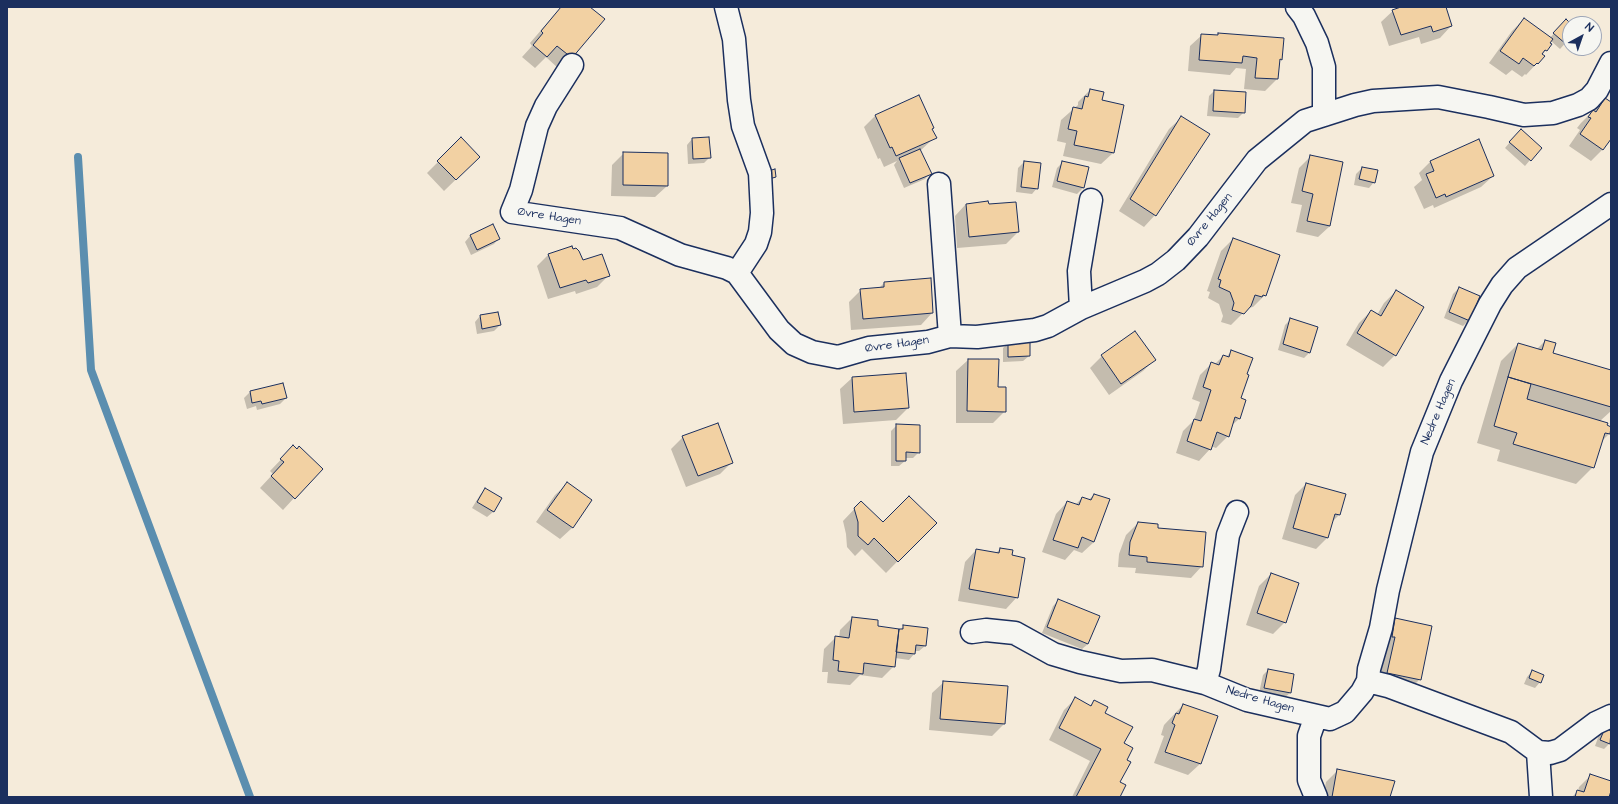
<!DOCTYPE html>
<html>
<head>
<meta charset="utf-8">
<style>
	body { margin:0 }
	#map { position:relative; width:1618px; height:804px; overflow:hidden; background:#f5ebda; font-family:"Architects Daughter",sans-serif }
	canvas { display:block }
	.frame { position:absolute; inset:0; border:8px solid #1b2f5e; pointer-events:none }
	.north { position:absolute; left:1562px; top:16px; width:40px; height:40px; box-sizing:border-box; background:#f6f6f2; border:1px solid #9ea6b7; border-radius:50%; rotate:40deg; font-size:11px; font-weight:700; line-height:16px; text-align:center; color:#1b2f5e }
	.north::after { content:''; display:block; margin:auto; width:14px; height:18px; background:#1b2f5e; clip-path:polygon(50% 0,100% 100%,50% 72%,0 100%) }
</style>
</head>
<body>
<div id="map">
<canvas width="1618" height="804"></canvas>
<div class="frame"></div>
<div class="north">N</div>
</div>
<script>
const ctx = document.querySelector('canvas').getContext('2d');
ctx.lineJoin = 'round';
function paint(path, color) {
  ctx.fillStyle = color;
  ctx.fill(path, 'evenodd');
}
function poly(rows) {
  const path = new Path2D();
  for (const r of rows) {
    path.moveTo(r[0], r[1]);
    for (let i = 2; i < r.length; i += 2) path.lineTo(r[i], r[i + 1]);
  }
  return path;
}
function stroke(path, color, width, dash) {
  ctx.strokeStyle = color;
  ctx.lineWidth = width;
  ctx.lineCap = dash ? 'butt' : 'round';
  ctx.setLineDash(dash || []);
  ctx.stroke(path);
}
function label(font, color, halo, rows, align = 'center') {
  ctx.font = font + ' "Architects Daughter",sans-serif';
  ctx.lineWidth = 3;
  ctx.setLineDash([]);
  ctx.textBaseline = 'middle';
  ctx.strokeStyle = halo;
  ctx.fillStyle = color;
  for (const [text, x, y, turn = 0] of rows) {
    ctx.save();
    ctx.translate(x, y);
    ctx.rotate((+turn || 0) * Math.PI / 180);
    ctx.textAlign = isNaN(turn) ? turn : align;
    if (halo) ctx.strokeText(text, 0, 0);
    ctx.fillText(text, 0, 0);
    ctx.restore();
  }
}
paint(poly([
	[561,7,589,7,603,19,559,69,546,57,535,68,522,57,532,46,530,43],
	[1397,7,1445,7,1451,26,1440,38,1421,44,1419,37,1389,46,1381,22],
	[1524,19,1550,38,1560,26,1570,24,1570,38,1560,49,1551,41,1546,50,1542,55,1537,63,1526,75,1525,74,1522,77,1512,70,1506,75,1489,63,1512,31],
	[1218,34,1281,59,1279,62,1277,79,1265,91,1244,89,1246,69,1236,68,1230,75,1188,71,1190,46,1202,35,1217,36],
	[1090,90,1101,101,1113,153,1101,164,1063,156,1066,143,1057,141,1061,120,1078,105,1078,102],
	[1214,91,1244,112,1238,118,1207,116,1209,96],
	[1605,99,1611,103,1611,137,1603,149,1591,161,1569,146,1580,130,1577,128,1581,123],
	[875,116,935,137,920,151,930,173,925,179,904,188,894,165,897,161,884,167,880,158,878,159,864,127],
	[1181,118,1155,215,1144,227,1119,211,1169,129],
	[1515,136,1530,160,1525,166,1505,148],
	[461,139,479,157,444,191,427,173],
	[692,139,710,157,704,163,688,164,687,145],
	[624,153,667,186,655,197,611,196,612,165],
	[1311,156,1330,226,1318,237,1296,232,1302,205,1291,203,1299,168],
	[1431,161,1493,176,1481,187,1434,208,1433,205,1424,209,1414,187,1422,180,1419,173],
	[1024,162,1037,188,1032,194,1016,192,1018,168],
	[1063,162,1088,168,1083,188,1077,194,1052,187,1057,168],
	[1362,168,1374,182,1369,188,1354,185,1356,174],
	[966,204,1018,232,1006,244,957,248,955,216],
	[470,236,499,238,494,244,471,255,465,242],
	[1233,239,1265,295,1253,307,1248,308,1231,325,1221,322,1223,316,1219,304,1208,298,1210,292,1207,291,1221,251],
	[549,254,582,261,609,275,597,287,576,294,575,291,548,299,537,266],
	[884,283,932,313,921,325,851,330,849,302,861,290,878,289],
	[1459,288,1469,320,1463,326,1444,318,1453,294],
	[1396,291,1395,355,1383,367,1346,345,1359,323,1371,311,1377,315,1384,303],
	[480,316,500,325,494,331,477,334,475,322],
	[1291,319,1310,352,1304,358,1278,350,1285,325],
	[1134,332,1154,360,1143,371,1109,395,1090,368,1102,356],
	[1545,341,1552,354,1611,372,1611,411,1600,421,1606,426,1611,428,1609,434,1601,442,1593,467,1576,484,1497,461,1500,450,1477,443,1501,361,1518,344,1537,349],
	[1008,343,1029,356,1023,361,1003,362,1003,348],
	[1232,351,1240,399,1239,419,1231,426,1228,436,1216,448,1211,446,1210,449,1199,461,1176,453,1183,431,1194,420,1200,402,1192,399,1200,375,1212,363,1215,364,1223,356,1226,357],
	[968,360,997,388,1005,411,993,423,956,423,956,371],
	[852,378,908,408,896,420,843,424,840,389],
	[250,392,286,398,280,404,257,410,256,406,247,409,244,398],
	[897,425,919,452,913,458,905,458,905,461,899,466,891,466,891,431],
	[683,437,732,462,720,474,686,487,671,449],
	[293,447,294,498,283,510,260,488,273,474,270,471],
	[567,484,591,501,572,528,560,539,536,522,555,495],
	[1306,484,1339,515,1332,522,1327,538,1316,549,1282,539,1295,495],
	[485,489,501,499,493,512,487,517,472,508,480,495],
	[1094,495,1094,542,1082,553,1074,550,1065,560,1042,552,1056,514,1067,502,1075,505,1082,498,1088,500],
	[861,502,883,524,935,523,886,573,862,549,855,556,847,547,846,534,843,521],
	[1138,523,1157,529,1202,566,1191,578,1135,573,1136,568,1118,567,1119,554,1126,535],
	[1000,549,1017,597,1006,609,958,601,965,562,976,550,995,554],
	[1271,574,1285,622,1273,634,1246,625,1259,586],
	[1059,600,1088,644,1082,649,1042,633,1053,606],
	[852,618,877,627,900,630,904,626,925,646,919,651,915,651,914,654,909,660,895,658,894,666,882,678,860,675,850,685,827,683,828,672,822,672,824,649,836,637,839,638,840,630],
	[1396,620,1420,679,1408,691,1376,684,1384,631],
	[1268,670,1290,693,1284,698,1259,693,1263,675],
	[1532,671,1540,682,1535,688,1524,684,1527,677],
	[944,682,1007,687,1004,724,992,736,929,730,932,693],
	[1075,699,1090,706,1094,701,1104,714,1123,744,1126,760,1119,783,1119,797,1072,797,1090,761,1049,740,1064,710],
	[1183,705,1200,764,1188,775,1154,763,1164,736,1161,735,1164,725],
	[1605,729,1611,732,1611,740,1609,744,1604,749,1595,746,1599,735],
	[1338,770,1389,797,1323,797,1326,782],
	[1591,775,1611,782,1611,788,1608,797,1572,797,1578,791,1579,787]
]), '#0003');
stroke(poly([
	[78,157,91,370,250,797]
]), '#5b8eaf', 8);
const building = poly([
	[561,7,590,7,605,19,572,58,557,46,547,57,533,45,543,33,541,31,561,7],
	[1401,7,1446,7,1452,26,1433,32,1431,26,1401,35,1392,10,1401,7],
	[1524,18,1553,39,1550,43,1552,44,1547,51,1545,50,1542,54,1545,56,1538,64,1537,63,1534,66,1523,58,1519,64,1500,51,1524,18],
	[1566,19,1571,24,1570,24,1570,39,1566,44,1553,33,1566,19],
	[1218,33,1284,38,1282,60,1280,59,1278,79,1255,78,1257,58,1243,56,1242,63,1199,60,1201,34,1218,35,1218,33],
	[1090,89,1104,92,1102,100,1124,105,1114,153,1074,145,1077,131,1068,129,1073,107,1082,109,1085,96,1088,97,1090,89],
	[1214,90,1246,92,1245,113,1213,111,1214,90],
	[919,95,934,128,932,129,937,138,896,156,892,147,890,148,875,115,919,95],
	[1605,98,1611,102,1611,139,1603,150,1580,134,1591,118,1588,117,1593,110,1596,112,1605,98],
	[1181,116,1210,134,1156,216,1130,199,1181,116],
	[1521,129,1542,148,1531,161,1509,142,1521,129],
	[461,137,480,157,456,180,437,161,461,137],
	[709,137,711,158,693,159,692,138,709,137],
	[1479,139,1494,176,1446,197,1445,194,1436,198,1426,174,1434,171,1430,161,1479,139],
	[920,149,932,174,910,183,899,158,920,149],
	[623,152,668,153,668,186,623,185,623,152],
	[1310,155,1343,162,1330,226,1307,221,1313,194,1302,191,1310,155],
	[1024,161,1041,163,1038,189,1021,187,1024,161],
	[1062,161,1089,167,1084,188,1057,181,1062,161],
	[1362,167,1378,170,1375,183,1359,179,1362,167],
	[775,169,776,177,769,179,768,171,775,169],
	[988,201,989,204,1016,202,1019,232,969,237,966,204,988,201],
	[493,224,500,239,477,250,470,235,493,224],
	[1233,238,1280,255,1266,296,1263,295,1262,297,1255,295,1251,306,1244,314,1232,310,1234,303,1230,292,1219,287,1221,280,1218,279,1233,238],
	[572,246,573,249,576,248,579,251,583,260,602,254,610,276,588,283,586,280,560,288,548,254,572,246],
	[931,278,933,313,863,319,860,289,884,287,884,282,931,278],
	[1459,287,1480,296,1470,321,1449,312,1459,287],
	[1396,290,1424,307,1396,356,1357,333,1371,310,1381,316,1396,290],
	[498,312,501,325,482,329,480,315,498,312],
	[1290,318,1318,327,1310,353,1283,344,1290,318],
	[1135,331,1156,360,1121,384,1101,355,1135,331],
	[1545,340,1556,343,1553,353,1611,370,1611,407,1508,377,1518,343,1542,350,1545,340],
	[1030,341,1030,356,1008,357,1008,342,1030,341],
	[1231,350,1253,358,1247,374,1249,375,1241,398,1246,400,1240,419,1235,417,1229,437,1217,432,1211,450,1187,441,1194,419,1201,421,1211,390,1203,387,1211,362,1219,365,1223,355,1229,357,1231,350],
	[968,359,999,359,998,387,1006,387,1006,412,967,411,968,359],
	[906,373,909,408,854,412,852,377,906,373],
	[1508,377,1531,384,1527,399,1608,423,1607,425,1611,427,1610,434,1605,433,1594,468,1513,444,1517,433,1494,426,1508,377],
	[283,383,287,398,262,404,261,401,252,403,250,391,283,383],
	[718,423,733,463,698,476,682,436,718,423],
	[896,424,920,425,920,453,906,452,906,461,896,461,896,424],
	[293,445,297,449,299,446,323,469,295,499,271,476,284,462,280,459,293,445],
	[567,482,592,500,573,528,547,510,567,482],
	[1306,483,1346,494,1340,515,1335,514,1328,538,1293,528,1306,483],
	[485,488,502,498,494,512,477,502,485,488],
	[1094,494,1110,499,1094,542,1082,537,1078,548,1053,540,1067,501,1079,505,1082,497,1091,500,1094,494],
	[909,496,937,523,898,562,874,538,868,545,858,536,858,522,854,508,861,501,883,522,909,496],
	[1138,522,1158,524,1158,528,1206,532,1203,567,1147,562,1147,557,1129,555,1130,542,1138,522],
	[1000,548,1013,550,1012,555,1025,558,1018,598,969,589,976,549,999,553,1000,548],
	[1271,573,1299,583,1286,623,1257,613,1271,573],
	[1058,599,1100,616,1088,644,1047,627,1058,599],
	[852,617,878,620,878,626,899,629,895,667,864,663,863,674,838,671,839,661,833,660,835,636,849,638,852,617],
	[1395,618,1432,626,1421,680,1387,673,1395,637,1392,637,1395,618],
	[903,625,928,628,926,646,916,645,915,654,896,652,899,629,903,629,903,625],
	[1268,669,1294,674,1291,693,1264,688,1268,669],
	[1532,670,1544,675,1541,683,1529,678,1532,670],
	[943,681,1008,686,1005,724,940,719,943,681],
	[1075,697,1091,706,1094,700,1108,707,1105,713,1133,727,1124,743,1133,748,1127,760,1131,762,1120,782,1126,785,1120,797,1076,797,1101,749,1059,728,1075,697],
	[1183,704,1218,716,1201,764,1165,752,1175,725,1172,723,1176,713,1179,714,1183,704],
	[1605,728,1611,731,1610,744,1600,740,1605,728],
	[1337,769,1395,781,1390,797,1332,797,1337,769],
	[1590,774,1611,781,1611,791,1609,797,1575,797,1577,790,1584,792,1590,774]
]);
paint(building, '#f2d1a3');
stroke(building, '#1b2f5e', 1);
const minor = poly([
	[726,7,734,39,739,100,743,126,760,173,762,213,760,232,756,244,737,273],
	[1297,7,1304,16,1317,43,1324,67,1324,115],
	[572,65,546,106,537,126,521,190,512,212,620,228,680,255,727,268,737,273,779,330,794,344,812,352,838,357,869,348,928,342,950,336,977,337,1035,330,1048,326,1081,308,1145,281,1158,274,1176,260,1198,237,1257,160,1305,121,1355,105,1373,101,1438,97,1489,107,1524,115,1553,113,1578,105,1589,99,1597,90,1611,63],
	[939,184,950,336],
	[1081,308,1079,271,1091,200],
	[972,632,986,630,1015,633,1053,654,1080,662,1121,671,1152,670,1205,683,1247,700,1330,719,1345,712,1362,692,1368,681,1369,669,1381,628,1388,590,1422,452,1451,381,1490,304,1502,285,1517,268,1611,204],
	[1368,681,1388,686,1511,732,1538,752,1550,753,1560,750,1596,723,1611,716],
	[1205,683,1209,669,1228,535,1237,512],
	[1316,716,1309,736,1309,780,1316,797],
	[1538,752,1541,797]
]);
stroke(minor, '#1b2f5e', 25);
stroke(minor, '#f6f6f2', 22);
label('12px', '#1b2f5e', '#f6f6f2', [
	["Øvre Hagen",549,217,9],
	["Øvre Hagen",1210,220,-51],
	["Øvre Hagen",897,345,-8],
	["Nedre Hagen",1439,412,-67],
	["Nedre Hagen",1260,700,16]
]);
</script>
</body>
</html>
